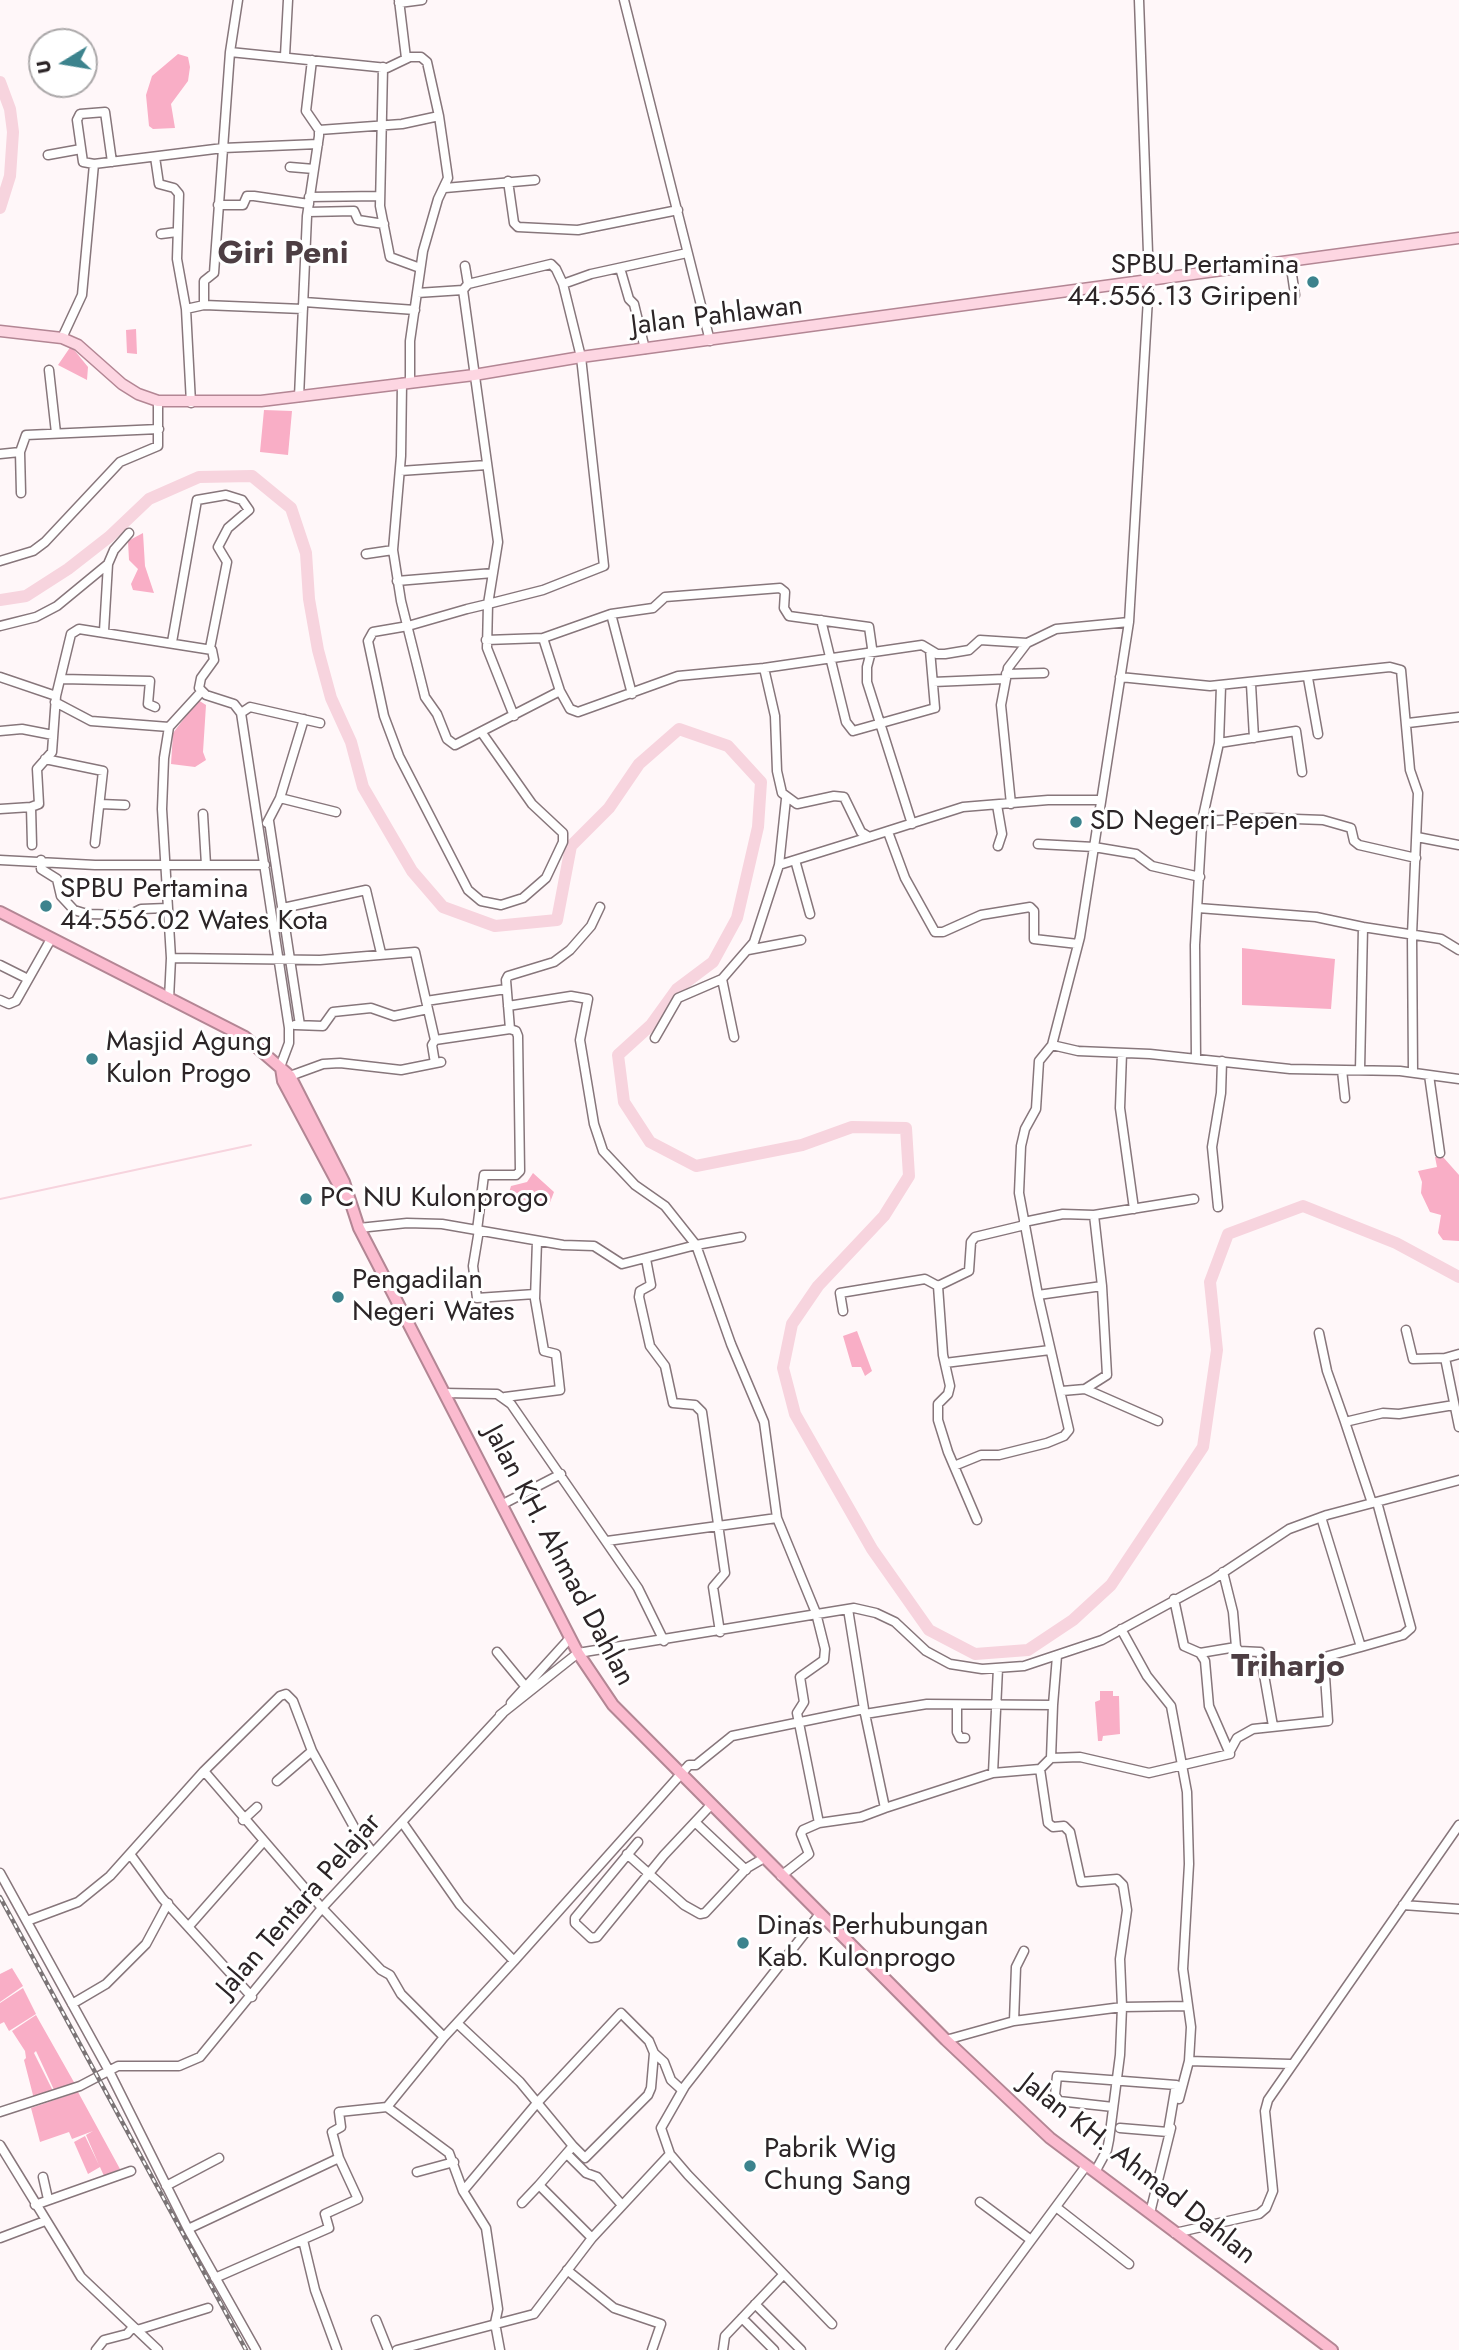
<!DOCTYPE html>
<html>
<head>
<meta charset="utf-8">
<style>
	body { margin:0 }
	#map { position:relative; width:1459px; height:2350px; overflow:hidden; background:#fff7f9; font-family:Jost,sans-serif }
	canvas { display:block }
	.north { position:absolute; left:28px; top:28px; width:70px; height:70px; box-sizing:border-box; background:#fff; border:2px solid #aba8a9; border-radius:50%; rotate:259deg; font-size:19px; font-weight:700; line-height:28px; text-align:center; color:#2c2527 }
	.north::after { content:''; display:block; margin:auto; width:24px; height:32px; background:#3c838d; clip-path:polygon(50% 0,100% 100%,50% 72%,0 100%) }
</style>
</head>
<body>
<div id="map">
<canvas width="1459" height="2350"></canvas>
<div class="north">U</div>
</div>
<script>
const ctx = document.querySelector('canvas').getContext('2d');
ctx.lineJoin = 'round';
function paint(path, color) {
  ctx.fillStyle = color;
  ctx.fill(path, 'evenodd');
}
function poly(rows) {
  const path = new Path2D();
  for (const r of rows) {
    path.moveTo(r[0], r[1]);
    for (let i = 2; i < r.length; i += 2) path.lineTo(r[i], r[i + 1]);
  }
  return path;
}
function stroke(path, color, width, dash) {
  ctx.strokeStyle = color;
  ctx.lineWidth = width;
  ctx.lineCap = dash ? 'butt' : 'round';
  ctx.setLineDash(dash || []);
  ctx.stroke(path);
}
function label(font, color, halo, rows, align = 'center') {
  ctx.font = font + ' Jost,sans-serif';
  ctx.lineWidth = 6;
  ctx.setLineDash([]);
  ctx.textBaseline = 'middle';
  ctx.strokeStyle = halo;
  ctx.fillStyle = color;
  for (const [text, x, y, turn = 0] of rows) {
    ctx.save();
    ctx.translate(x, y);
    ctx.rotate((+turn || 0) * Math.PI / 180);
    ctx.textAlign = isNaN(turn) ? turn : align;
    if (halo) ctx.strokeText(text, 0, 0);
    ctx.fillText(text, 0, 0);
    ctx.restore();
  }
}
paint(poly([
	[178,54,188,57,190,67,188,81,171,104,175,128,153,129,149,126,146,95,152,76],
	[136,329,137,354,127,353,126,330],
	[71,346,88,367,87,380,58,365],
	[264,410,292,411,288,455,260,452],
	[143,533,145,566,154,593,133,590,131,584,138,569,129,560,128,541],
	[198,700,206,705,203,752,206,760,195,767,171,764,173,733],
	[1242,948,1335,959,1331,1009,1242,1005],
	[1435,1157,1443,1157,1459,1175,1459,1241,1443,1240,1438,1233,1441,1215,1430,1212,1421,1193,1422,1182,1418,1171,1437,1167],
	[533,1173,554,1192,549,1205,538,1207,520,1198,507,1199,511,1186,527,1182],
	[857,1331,872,1371,865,1376,861,1367,852,1367,843,1336],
	[1100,1691,1113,1691,1113,1696,1119,1696,1120,1734,1103,1736,1102,1741,1098,1741,1095,1702,1100,1700],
	[12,1968,23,1986,0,2002,0,1974],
	[23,1988,36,2014,9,2031,4,2022,0,2024,0,2003],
	[36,2015,75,2084,55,2092,36,2051,34,2053,54,2093,34,2099,24,2060,26,2058,25,2051,12,2031],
	[78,2092,120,2169,104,2176,100,2167,88,2174,74,2142,85,2136,99,2165,86,2135,93,2131,72,2139,69,2132,40,2142,31,2108]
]), '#f9aec6');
stroke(poly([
	[0,1199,251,1145]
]), '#f7d4de', 2);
stroke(poly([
	[0,82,10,109,13,132,10,176,0,208],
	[0,600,26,596,68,569,109,537,149,499,199,477,252,476,291,508,306,553,309,599,318,650,331,698,351,742,363,787,412,871,443,907,495,926,557,920,571,846,609,808,639,764,679,729,728,746,761,782,758,827,737,918,713,962,677,989,651,1025,618,1055,624,1102,650,1142,696,1166,802,1145,852,1127,906,1128,909,1176,884,1216,818,1286,792,1324,783,1368,795,1414,872,1549,929,1630,975,1654,1028,1650,1073,1620,1111,1585,1203,1447,1217,1350,1210,1282,1228,1234,1303,1206,1396,1243,1459,1277]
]), '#f7d4de', 12);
const minor = poly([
	[399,0,406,58],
	[624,0,710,341],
	[1139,0,1149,281,1129,622,1080,937,1052,1045,1078,1051,1150,1054,1290,1069,1400,1071,1459,1079],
	[399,3,422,0],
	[230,52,238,0],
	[285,56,288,0],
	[383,67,380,206,390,257,420,268],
	[319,130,402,124,439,116],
	[48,155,81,149],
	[155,157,159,184,174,188,179,194,177,259,186,309],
	[94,164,83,162,77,120,80,114,105,112,112,162],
	[290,167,314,169],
	[508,181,514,223,518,227,578,230,678,210],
	[445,188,535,180],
	[309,197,379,196],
	[218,205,243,205,247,196,254,196,309,204],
	[308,212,354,211,358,220,384,224],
	[161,234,177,232],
	[1290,261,1295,295],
	[465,266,468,284],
	[620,268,629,299,634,304,645,349],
	[563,284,591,274,687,253],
	[417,293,463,290],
	[304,302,415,310],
	[204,305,303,309],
	[62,338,82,295,94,164,223,148,318,144],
	[49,370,56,433],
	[402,383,401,456,393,550,401,601,425,697,437,714,447,739,455,745,560,691],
	[299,397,307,216,319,136,319,130,306,111,312,60],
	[191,403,186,309,204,305,204,281,214,273,230,52,387,68,410,57,421,57,427,62,439,116,448,178,438,199,423,251,410,341,410,382],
	[0,454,20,452],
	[400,471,487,465],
	[21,493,20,452,26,435,159,429],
	[366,554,393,550],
	[0,561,33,551,45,542,120,462,158,446,158,401],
	[108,564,114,550,129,533],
	[397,581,493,573],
	[611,614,653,608,665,597,780,588,785,592,784,608,789,616,869,627,872,648,867,667,867,682,912,824],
	[821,620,846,722,853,731,935,708,930,650],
	[0,626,36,617,57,606,108,564,104,631],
	[543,638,611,614,632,694],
	[486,640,543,638,560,691,570,709,578,712,678,676,764,668,775,716,777,771,782,793,797,804,834,796,844,797,861,832,869,837,963,807,1048,800,1100,800],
	[172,642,197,500,226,495,242,500,249,510,228,528,218,547,227,562,210,648],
	[764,668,922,645,937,654,945,654,969,650,980,640,1027,643],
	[1006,674,1044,673],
	[0,677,56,696,71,634,79,629,212,650,214,660,201,678,199,688,206,695,234,704,241,713,289,1028,289,1043,280,1067],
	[1120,677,1210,686,1390,667,1401,670,1410,770,1418,793,1412,935,1413,1072],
	[1308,678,1318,734],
	[62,679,150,681,148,704,155,707],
	[933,682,1004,679],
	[1251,684,1254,738],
	[55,702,91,721,169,727],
	[241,713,250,707,320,723],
	[1408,723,1459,717],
	[0,731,22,729,53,735],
	[482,733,532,804,563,833,563,842,546,878,523,898,501,905,481,901,468,890,399,756,384,716,368,641,373,632,408,626,467,609,488,604,543,590,604,566,581,357,563,284,556,269,551,264,468,284,463,290,498,542,488,604,487,648,514,716],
	[1219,743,1221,686],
	[45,759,103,771,95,843],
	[280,798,304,719],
	[100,804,125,805],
	[1011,804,1001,705,1008,668,1027,643,1056,629,1129,622],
	[997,805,1002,834,998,846],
	[31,807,32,845],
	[0,809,31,807,39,804,37,769,52,752,56,696],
	[203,814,206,865],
	[269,821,300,1025],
	[1202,821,1268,818,1323,820,1351,828,1354,841,1359,845,1416,858],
	[267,823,280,798,336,812],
	[888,832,905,878,935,932,943,932,981,915,1030,907,1034,911,1034,939,1078,944],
	[1417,837,1459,845],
	[1038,844,1094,847,1136,854,1152,866,1200,877],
	[0,860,95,865,265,865],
	[41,860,41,869,57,879,61,896,74,910,87,914,129,915,141,909,167,908],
	[795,860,810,914],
	[779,865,869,837],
	[283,908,366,890,381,953],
	[1198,908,1316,917,1363,927,1360,1070],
	[1363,927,1441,939,1459,950],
	[748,950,801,940],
	[171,958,320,960,415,952,435,1040,432,1045,435,1063],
	[0,965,28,979],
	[722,979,734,1037],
	[169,999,171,958,162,809,164,758,169,727,201,692],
	[0,1000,9,1004,16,1001,51,939],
	[426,1001,506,989],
	[508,1006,571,996,588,999,580,1040,594,1124,603,1151,635,1185,665,1206,696,1245,741,1237],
	[295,1025,323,1026,333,1012,371,1008,394,1016,428,1009],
	[655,1038,678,998,722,979,754,942,779,865,786,799],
	[435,1040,510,1029],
	[1122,1053,1120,1108,1134,1209],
	[1196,1059,1195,945,1202,821,1219,743,1296,731,1302,772],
	[1342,1070,1345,1098],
	[1429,1075,1440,1153],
	[290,1076,323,1064,340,1063,401,1070,441,1062],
	[1218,1207,1212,1147,1221,1093,1222,1061],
	[1094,1215,1102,1286],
	[1024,1222,1063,1214,1094,1215,1194,1199],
	[359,1228,407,1223,442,1224,563,1245,594,1246,622,1264,696,1245,731,1344,764,1422,777,1518,816,1613,825,1649,824,1660,800,1677,804,1702,797,1713,819,1823],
	[477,1230,484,1175,516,1175,520,1171,518,1036,516,1031,510,1029,506,980,508,976,554,962,570,950,591,926,600,907],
	[479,1230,473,1266,477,1298,535,1294],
	[646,1259,651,1285,640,1291,639,1297,650,1346,665,1366,673,1403,695,1405,702,1412,725,1573,713,1587,720,1632],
	[1038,1295,1102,1286,1107,1375,1085,1389,1062,1391],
	[843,1311,840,1293,925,1279,938,1286],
	[1406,1330,1413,1359,1445,1358],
	[1319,1333,1327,1371,1345,1422],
	[1459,1354,1445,1358,1459,1427],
	[945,1363,1050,1350],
	[1085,1389,1158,1421],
	[444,1393,497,1394,511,1404,638,1588,664,1641],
	[505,1397,560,1390,556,1354,544,1351,535,1299,537,1241],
	[954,1466,981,1455,999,1455,1047,1443,1064,1436,1069,1430,1038,1295,1019,1193,1021,1146,1025,1129,1036,1109,1039,1061,1052,1045],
	[1372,1503,1345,1422,1383,1413,1399,1414,1454,1405],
	[503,1504,561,1474],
	[977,1520,948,1452,938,1420,938,1404,948,1394,950,1386,943,1355,938,1286,969,1271,971,1242,975,1237,1025,1225],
	[607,1541,777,1518],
	[1223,1572,1233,1612,1236,1647,1239,1651,1260,1652,1273,1726],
	[1121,1629,1147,1676,1171,1706,1187,1792,1189,1864,1183,1969,1191,2027,1189,2061],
	[1361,1647,1403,1635,1411,1628,1377,1502],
	[497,1652,525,1686],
	[1200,1653,1236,1647],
	[998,1668,993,1773,1040,1769,1051,1758,1053,1705],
	[511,1703,570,1638],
	[957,1706,957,1732,960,1738,965,1738],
	[865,1714,927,1704,1053,1705,1057,1656],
	[500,1715,578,1653,854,1608,876,1613,895,1622,926,1651,950,1664,982,1669,1024,1666,1102,1640,1212,1580,1289,1529,1327,1515,1459,1480],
	[1230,1751,1237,1738,1253,1729,1328,1721,1324,1661,1328,1656,1361,1647,1321,1517],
	[1051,1758,1080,1757,1149,1773,1230,1754,1209,1706,1205,1661,1200,1653,1184,1646,1174,1599],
	[1040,1769,1048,1823,1053,1827,1064,1826,1070,1832,1081,1882,1117,1879,1123,1885,1127,1910,1120,1959,1122,2007,1188,2006],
	[204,1771,322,1908,381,1970,390,1975,401,1994,444,2037,457,2023,520,2082,573,2146,539,2185,592,2238],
	[277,1781,312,1751,354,1827,373,1853],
	[885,1808,993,1773],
	[243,1820,257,1807],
	[402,1822,460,1905,514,1961,457,2023],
	[695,1822,746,1870],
	[638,1842,575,1918,575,1923,591,1938,597,1937,664,1855,710,1806],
	[130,1854,162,1898,252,1997],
	[627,1854,684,1905,700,1914,705,1913,747,1868,764,1858],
	[0,1873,108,2069,188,2229,256,2350],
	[781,1876,809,1854,801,1834,803,1830,819,1823,861,1817,885,1808,864,1709,848,1609],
	[1403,1905,1459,1909],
	[819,1915,685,2086,661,2128,670,2154,688,2175,832,2324],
	[27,1921,78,1902,110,1876,204,1771,280,1696,286,1694,293,1701,312,1751],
	[189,1926,263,1842],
	[514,1961,689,1765,696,1765,732,1736,864,1709],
	[72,2004,106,1984,146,1944,168,1903],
	[1014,2021,1016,1967,1024,1951],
	[946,2040,1014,2021,1122,2007,1120,2055,1109,2140,1107,2150,1095,2172],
	[1179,2099,1189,2061,1290,2064],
	[387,2107,449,2153,463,2191],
	[1113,2107,1059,2101,1055,2095,1057,2076,1176,2085,1168,2132,1120,2128],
	[0,2112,80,2086,118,2066,179,2066,200,2057,322,1908,503,1713],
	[0,2145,81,2277,158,2350],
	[573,2146,585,2158,648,2095,651,2088,654,2053],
	[567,2154,586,2173,597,2177,622,2205],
	[417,2172,454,2162],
	[43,2177,48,2199],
	[166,2186,219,2158],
	[980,2202,1031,2240],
	[522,2203,539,2185],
	[35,2205,131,2171],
	[1056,2207,1129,2264],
	[1150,2213,1171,2128],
	[188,2229,339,2158],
	[1175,2233,1259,2214,1266,2208,1273,2191,1265,2111,1268,2100,1459,1825],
	[0,2238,45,2221],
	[303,2240,315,2290,337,2350],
	[567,2270,614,2308,661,2324,652,2350],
	[215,2278,329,2228,325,2214,358,2199,339,2158,332,2132,341,2127,339,2112,387,2107,444,2037],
	[755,2304,801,2350],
	[742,2318,774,2350],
	[376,2320,388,2350],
	[137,2330,208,2308],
	[96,2350,104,2340,127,2334,133,2327],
	[397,2350,534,2314,592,2238,670,2154],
	[500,2350,495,2323,498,2309,486,2228,463,2191,537,2103,621,2013,649,2041,654,2053,664,2062,671,2080,682,2090],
	[723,2350,725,2336,783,2275],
	[950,2350,1086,2166]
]);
const major = poly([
	[0,331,62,338,78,345,122,384,138,394,158,401,261,401,474,375,581,357,1459,238]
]);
const highway = poly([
	[0,912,245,1037,290,1076,344,1182,359,1228,388,1284,578,1653,613,1705,946,2040,1050,2138,1332,2350],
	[281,1068,283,1081,345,1197]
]);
stroke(minor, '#87767b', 11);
stroke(major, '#b38694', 13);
stroke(highway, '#b38694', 14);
stroke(minor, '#fff', 8);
stroke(major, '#fdd6e2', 10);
stroke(highway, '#fbbbcf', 10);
const rail = poly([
	[0,1897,246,2350]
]);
stroke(rail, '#7b7476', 4.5);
stroke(rail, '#fff', 2, [5]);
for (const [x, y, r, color] of [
	[1313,282,7,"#3c838d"],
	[1076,822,7,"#3c838d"],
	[46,906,7,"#3c838d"],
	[92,1059,7,"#3c838d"],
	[306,1199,7,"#3c838d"],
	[338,1297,7,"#3c838d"],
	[743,1943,7,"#3c838d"],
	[750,2166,7,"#3c838d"]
]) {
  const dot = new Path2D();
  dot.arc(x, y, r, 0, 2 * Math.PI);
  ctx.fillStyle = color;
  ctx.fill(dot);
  stroke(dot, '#fff', 2.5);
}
label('28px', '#2c2527', '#fff', [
	["SPBU Pertamina",1299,266,"right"],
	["44.556.13 Giripeni",1299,298,"right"],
	["SD Negeri Pepen",1090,822],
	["SPBU Pertamina",60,890],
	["44.556.02 Wates Kota",60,922],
	["Masjid Agung",106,1043],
	["Kulon Progo",106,1075],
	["PC NU Kulonprogo",320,1199],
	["Pengadilan",352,1281],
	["Negeri Wates",352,1313],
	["Dinas Perhubungan",757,1927],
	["Kab. Kulonprogo",757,1959],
	["Pabrik Wig",764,2150],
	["Chung Sang",764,2182]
], 'left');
label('28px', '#2c2527', '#fff', [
	["Jalan Pahlawan",717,317,-7],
	["Jalan KH. Ahmad Dahlan",558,1556,62],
	["Jalan Tentara Pelajar",300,1906,-49],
	["Jalan KH. Ahmad Dahlan",1137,2170,38]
]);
label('bold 32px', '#4d3e43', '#fff', [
	["Giri Peni",283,255],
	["Triharjo",1288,1668]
]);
</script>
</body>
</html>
